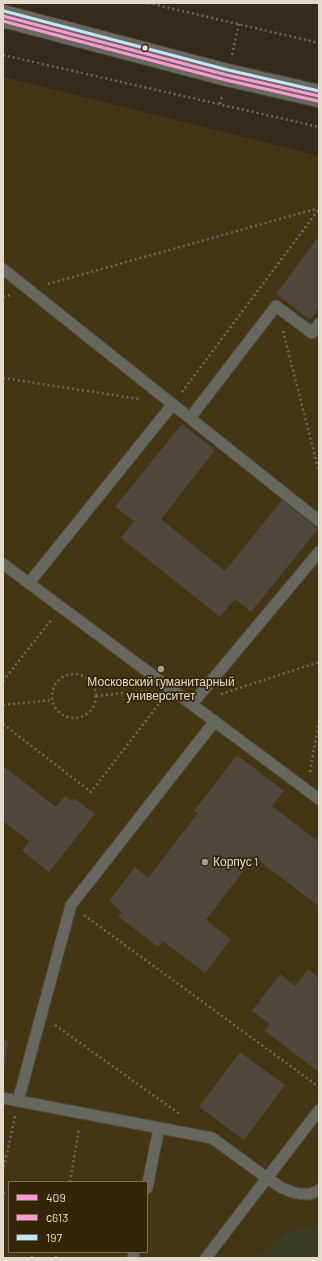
<!DOCTYPE html>
<html>
<head>
<meta charset="utf-8">
<style>
	body { margin:0 }
	#map { position:relative; width:322px; height:1261px; overflow:hidden; background:#332c1d; font-family:Barlow,sans-serif }
	canvas { display:block }
	.frame { position:absolute; inset:0; border:4px solid #e2daca; pointer-events:none }
	.legend { position:absolute; left:8px; top:1181px; width:140px; height:72px; box-sizing:border-box; background:#332508; border:1px solid #796d56; margin:0; padding:5px 7px; list-style:none; font-size:12px; color:#e2daca }
	.legend li { display:flex; align-items:center; gap:8px; height:20px }
	.legend b { width:20px; border:1px solid #796d56 }
</style>
</head>
<body>
<div id="map">
<canvas width="322" height="1261"></canvas>
<div class="frame"></div>
<ul class="legend">
<li><b style="height:5px;background:#ff9ad2"></b>409</li>
<li><b style="height:5px;background:#ff9ad2"></b>с613</li>
<li><b style="height:5px;background:#c2e6ff"></b>197</li>
</ul>
</div>
<script>
const ctx = document.querySelector('canvas').getContext('2d');
ctx.lineJoin = 'round';
function paint(path, color) {
  ctx.fillStyle = color;
  ctx.fill(path, 'evenodd');
}
function poly(rows) {
  const path = new Path2D();
  for (const r of rows) {
    if (r.length === 3) {
      path.moveTo(r[0] + r[2], r[1]);
      path.arc(r[0], r[1], r[2], 0, 2 * Math.PI);
      continue;
    }
    path.moveTo(r[0], r[1]);
    for (let i = 2; i < r.length; i += 2) path.lineTo(r[i], r[i + 1]);
  }
  return path;
}
function stroke(path, color, width, dash) {
  ctx.strokeStyle = color;
  ctx.lineWidth = width;
  ctx.lineCap = dash ? 'butt' : 'round';
  ctx.setLineDash(dash || []);
  ctx.stroke(path);
}
function label(font, color, halo, rows, align = 'center') {
  ctx.font = font + ' Barlow,sans-serif';
  ctx.lineWidth = 3.5;
  ctx.setLineDash([]);
  ctx.textBaseline = 'middle';
  ctx.strokeStyle = halo;
  ctx.fillStyle = color;
  for (const [text, x, y, turn = 0] of rows) {
    ctx.save();
    ctx.translate(x, y);
    ctx.rotate((+turn || 0) * Math.PI / 180);
    ctx.textAlign = isNaN(turn) ? turn : align;
    if (halo) ctx.strokeText(text, 0, 0);
    ctx.fillText(text, 0, 0);
    ctx.restore();
  }
}
paint(poly([
	[3,77,319,156,319,1258,3,1258],
	[9,1182,147,1182,147,1252,9,1252]
]), '#443513');
paint(poly([
	[319,1224,319,1258,256,1258,256,1256,289,1231]
]), '#3a3d23');
paint(poly([
	[319,236,319,308,310,320,276,294],
	[182,424,215,450,161,519,225,571,282,500,318,529,251,612,235,599,220,617,121,538,134,521,115,507],
	[237,755,284,791,272,806,319,842,319,906,254,857,206,920,231,939,205,973,163,941,158,947,118,916,122,912,109,901,135,867,148,878,198,813,194,811],
	[3,766,56,807,65,796,72,801,74,798,95,814,49,872,22,851,29,841,3,821],
	[308,969,319,978,319,1072,265,1031,270,1024,252,1011,280,974,295,986],
	[3,1040,8,1041,4,1069,3,1069],
	[240,1052,285,1085,244,1140,199,1107]
]), '#4e483c');
const lane = poly([
	[3,269,319,521],
	[190,418,276,306,312,333,319,324],
	[3,564,319,799],
	[29,583,173,404],
	[192,704,319,552],
	[3,1098,212,1138,267,1178,319,1110],
	[18,1101,71,905,215,721],
	[147,1188,159,1128],
	[133,1258,134,1252],
	[206,1258,267,1178,282,1188,292,1192,301,1194,310,1194,319,1190]
]);
const secondary = poly([
	[3,16,227,75,319,96]
]);
stroke(lane, '#4d473a', 13);
stroke(secondary, '#4d473a', 24);
stroke(poly([
	[148,3,319,43],
	[3,55,319,127],
	[232,55,239,24],
	[220,104,222,95],
	[48,284,319,208],
	[3,297,10,295],
	[283,331,319,472],
	[3,378,139,399],
	[182,392,319,209],
	[74,696,22],
	[3,681,52,619],
	[221,694,319,662],
	[96,696,147,691],
	[3,705,52,700],
	[3,724,91,792,162,700],
	[310,772,319,720],
	[84,915,319,1087],
	[55,1025,181,1115],
	[3,1172,15,1116],
	[70,1182,79,1128],
	[3,1193,9,1194],
	[32,1258,33,1252],
	[56,1258,57,1252]
]), '#6a6860', 2.5, [2, 3]);
stroke(lane, '#66675f', 11);
stroke(secondary, '#69685f', 22);
stroke(poly([
	[3,16,227,75,319,96]
]), '#ff9ad2', 3);
stroke(poly([
	[3,21,226,80,318,101]
]), '#ff9ad2', 3);
stroke(poly([
	[4,11,228,70,319,91]
]), '#c2e6ff', 3);
for (const [x, y, r, color] of [
	[145,48,3.5,"#e2daca"],
	[161,669,4,"#a59d8d"],
	[205,862,4,"#a59d8d"]
]) {
  const dot = new Path2D();
  dot.arc(x, y, r, 0, 2 * Math.PI);
  ctx.fillStyle = color;
  ctx.fill(dot);
  stroke(dot, '#332508', 1.5);
}
label('12px', '#e2daca', '#332508', [
	["Московский гуманитарный",161,682],
	["университет",161,696],
	["Корпус 1",213,862,"left"]
]);
</script>
</body>
</html>
